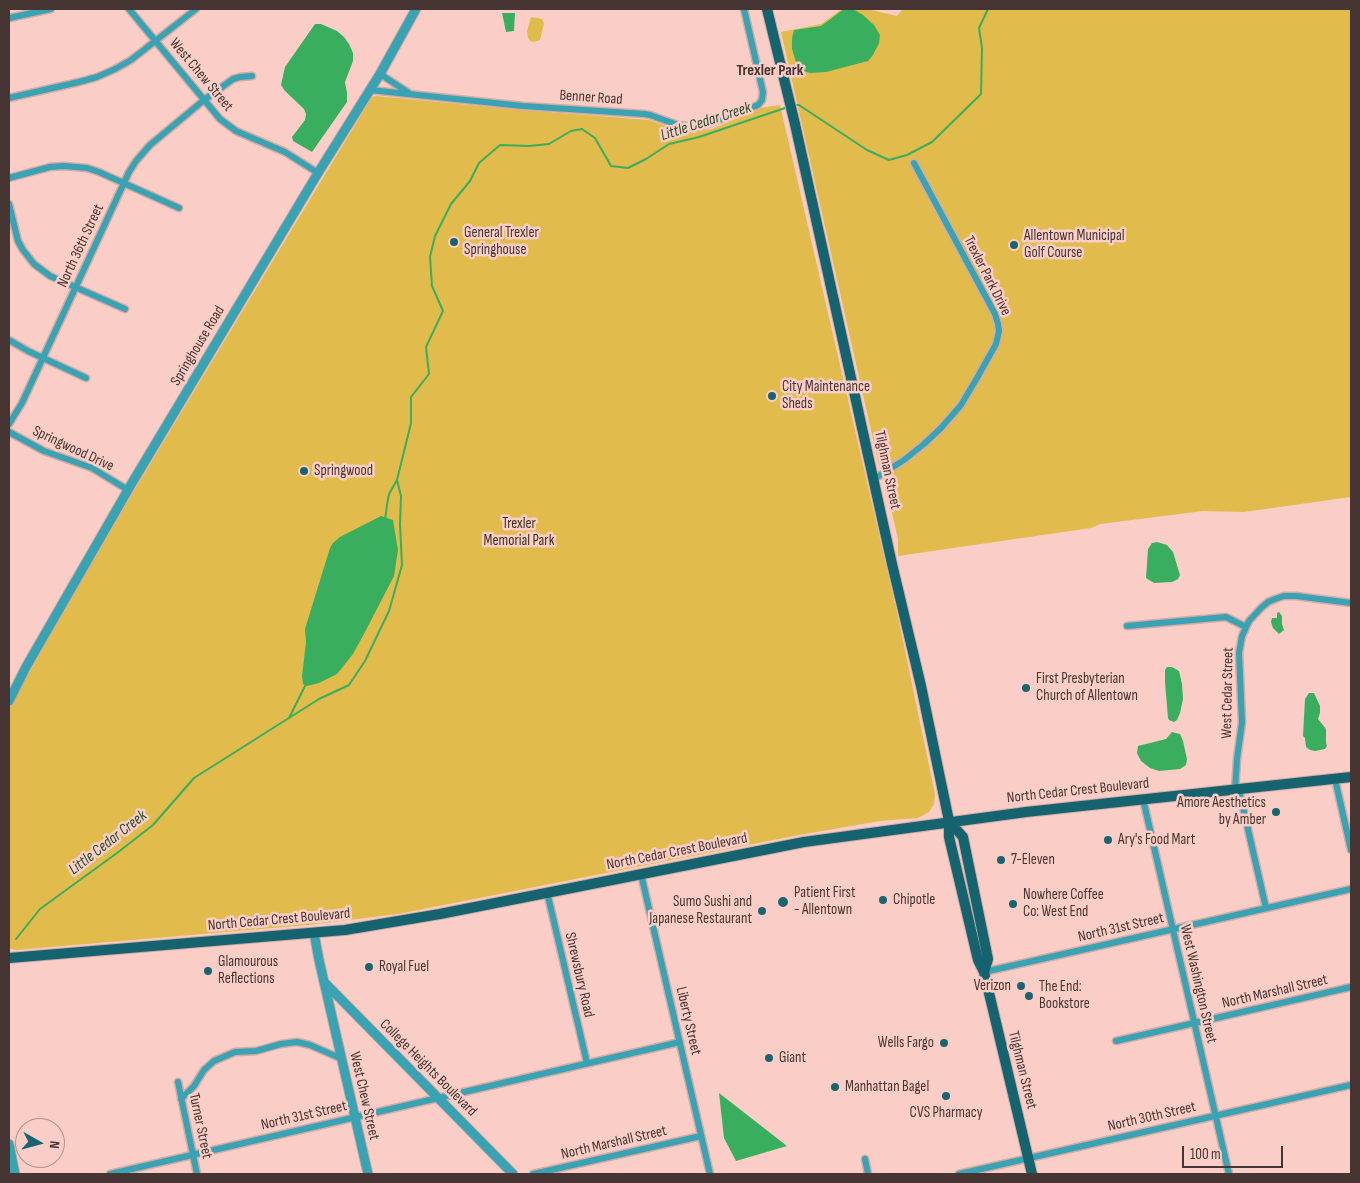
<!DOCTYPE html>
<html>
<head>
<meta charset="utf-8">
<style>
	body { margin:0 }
	#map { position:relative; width:1360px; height:1183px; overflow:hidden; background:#facec6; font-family:"Sofia Sans Condensed",sans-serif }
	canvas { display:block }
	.frame { position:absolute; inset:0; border:10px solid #463532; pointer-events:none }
	.north { position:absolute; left:15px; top:1118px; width:50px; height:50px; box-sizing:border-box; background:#facec6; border:1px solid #b2918b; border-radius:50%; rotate:97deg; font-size:14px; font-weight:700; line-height:20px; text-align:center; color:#463532 }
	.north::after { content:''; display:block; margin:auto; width:18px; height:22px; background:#196470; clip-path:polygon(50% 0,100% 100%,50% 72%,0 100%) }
	.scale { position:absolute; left:1182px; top:1146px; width:101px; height:22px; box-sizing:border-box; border:2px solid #463532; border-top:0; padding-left:6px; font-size:15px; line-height:18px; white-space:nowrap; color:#463532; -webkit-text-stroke:4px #facec6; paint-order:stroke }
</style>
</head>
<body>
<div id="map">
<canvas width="1360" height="1183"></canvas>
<div class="frame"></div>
<div class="north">N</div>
<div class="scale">100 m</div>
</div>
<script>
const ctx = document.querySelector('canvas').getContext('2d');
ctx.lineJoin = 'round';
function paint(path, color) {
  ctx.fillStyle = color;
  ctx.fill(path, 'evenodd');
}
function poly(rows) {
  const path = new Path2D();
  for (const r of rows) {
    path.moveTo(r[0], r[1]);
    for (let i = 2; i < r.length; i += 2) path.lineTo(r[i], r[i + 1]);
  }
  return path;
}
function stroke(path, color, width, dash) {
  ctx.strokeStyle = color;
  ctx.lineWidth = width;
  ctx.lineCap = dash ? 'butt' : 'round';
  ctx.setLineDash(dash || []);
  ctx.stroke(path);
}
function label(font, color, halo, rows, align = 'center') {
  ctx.font = font + ' "Sofia Sans Condensed",sans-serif';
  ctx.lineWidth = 5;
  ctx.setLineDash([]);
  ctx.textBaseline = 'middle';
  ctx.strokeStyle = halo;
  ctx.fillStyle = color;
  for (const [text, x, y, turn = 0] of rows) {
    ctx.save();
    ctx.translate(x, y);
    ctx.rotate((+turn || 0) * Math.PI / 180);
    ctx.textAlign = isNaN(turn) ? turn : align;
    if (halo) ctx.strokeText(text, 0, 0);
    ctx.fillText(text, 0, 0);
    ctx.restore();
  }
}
paint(poly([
	[842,9,867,9,897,16,903,9,1351,9,1351,497,1244,512,1203,511,1100,524,1091,528,898,556,898,539,885,483,878,461,781,32,821,24],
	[531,17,542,19,544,23,540,40,534,42,530,41,528,38,527,31],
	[376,96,522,110,649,120,666,126,690,131,712,129,761,108,780,105,897,612,935,794,934,804,929,812,918,818,880,821,799,835,398,914,308,925,16,950,11,949,9,948,9,709,70,599,138,484,370,100,372,97]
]), '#e1bb4b');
paint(poly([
	[844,9,853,9,863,15,874,25,880,35,879,43,873,55,868,61,826,72,810,73,801,70,796,62,792,49,792,38,794,30,821,26],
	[502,13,515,13,514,31,506,32],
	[315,24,321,24,337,31,344,37,349,44,353,53,353,61,345,82,347,93,347,102,312,152,293,141,292,137,305,120,306,114,304,109,285,91,281,85,285,67],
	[381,516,393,520,398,550,394,576,365,632,353,654,337,674,319,683,307,686,303,684,302,676,306,642,305,629,330,548,333,543,340,537],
	[1157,542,1167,545,1173,552,1180,575,1178,579,1172,582,1154,583,1146,578,1148,549,1152,543],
	[1279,612,1282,616,1282,624,1284,630,1279,634,1273,628,1271,622,1272,618,1277,618,1277,613],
	[1167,667,1172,667,1179,671,1182,684,1183,699,1180,713,1177,720,1174,722,1169,720,1168,718,1165,682,1165,670],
	[1309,693,1314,693,1320,706,1320,713,1318,719,1326,729,1326,743,1327,746,1325,749,1315,751,1310,750,1306,747,1305,738,1303,736,1305,699],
	[1172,732,1180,734,1183,741,1187,759,1186,765,1180,769,1159,771,1150,768,1141,761,1137,753,1138,746,1166,739],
	[719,1093,787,1146,736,1161,724,1138]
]), '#3aae5f');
stroke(poly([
	[795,105,799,105,867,150,889,160,907,155,932,142,981,94,982,48,979,28,988,9],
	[385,520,387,505,389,494,397,480],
	[289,718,306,684],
	[16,939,40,909,117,853,153,825,194,778,319,699,349,685,365,661,389,611,402,565,400,524,401,496,397,480,411,423,411,397,429,374,426,347,443,311,432,286,430,257,435,236,451,204,470,181,479,163,500,145,529,146,549,144,571,131,582,129,595,138,611,166,628,168,646,159,669,144,699,137,788,107]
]), '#3aae5f', 2);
const minor = poly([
	[129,9,220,119,236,131,285,152,318,173],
	[9,18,51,9],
	[380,74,409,93],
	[370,90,523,106,644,114,650,115,678,125,698,127,708,124,758,105,762,100,763,92,744,9],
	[9,98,79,82,97,77,115,69,131,60,196,9],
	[9,178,50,167,64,166,87,168,99,172,179,208],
	[9,204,18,241,23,250,34,264,50,276,125,309],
	[9,340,28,351,86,378],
	[9,424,22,403,129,172,136,161,150,145,204,100,233,79,240,77,252,76],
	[9,432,44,451,92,468,128,490],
	[874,479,904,460,924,444,941,428,961,405,977,378,996,344,999,331,998,324,995,314,914,163],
	[1127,626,1226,617,1246,627],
	[1335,779,1351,850],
	[1235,790,1237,759,1242,722,1239,653,1242,636,1249,621,1261,608,1268,602,1275,599,1284,596,1296,596,1351,603],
	[1239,790,1266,908],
	[1143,799,1229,1174],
	[641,874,710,1174],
	[547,892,587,1063],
	[984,972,1351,889],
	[1116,1041,1351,987],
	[178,1082,197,1174],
	[181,1099,194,1086,204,1070,214,1061,235,1052,256,1051,281,1044,297,1042,310,1045,342,1059],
	[865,1159,868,1174],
	[110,1174,680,1042],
	[533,1174,701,1136],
	[959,1174,1351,1085]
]);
const tertiary = poly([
	[9,701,26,667,132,483,318,173,380,74,416,9],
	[314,933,319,960,368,1174],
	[324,982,513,1174],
	[9,1144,15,1174]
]);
const primary = poly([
	[767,9,795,124,892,564,921,686,949,821,949,837,962,892,978,960,984,972,1032,1174],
	[949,821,963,837,988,959,984,972],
	[9,958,345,930,440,914,804,842,1026,812,1351,777]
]);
stroke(minor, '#d2aca5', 9);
stroke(tertiary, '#d2aca5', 11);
stroke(primary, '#d2aca5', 12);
stroke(minor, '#39a2b3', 6);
stroke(tertiary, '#39a2b3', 9);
stroke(primary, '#14636f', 10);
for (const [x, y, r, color] of [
	[454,242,5,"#196470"],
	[1014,245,5,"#196470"],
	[772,396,5,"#196470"],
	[304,471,5,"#196470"],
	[1026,688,5,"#196470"],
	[1276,812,5,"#196470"],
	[1108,840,5,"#196470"],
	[1001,860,5,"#196470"],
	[883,900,5,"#196470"],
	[783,902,6,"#196470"],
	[1013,904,5,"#196470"],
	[762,911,5,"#196470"],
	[369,967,5,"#196470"],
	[208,971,5,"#196470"],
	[1021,986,5,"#196470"],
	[1029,996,5,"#196470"],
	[944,1043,5,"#196470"],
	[769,1058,5,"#196470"],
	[835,1087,5,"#196470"],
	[946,1096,5,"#196470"]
]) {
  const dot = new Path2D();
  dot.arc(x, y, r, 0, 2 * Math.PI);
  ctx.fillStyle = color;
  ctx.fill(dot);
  stroke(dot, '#facec6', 2);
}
label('15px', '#463532', '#facec6', [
	["West Chew Street",201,75,50],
	["Benner Road",591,98,4],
	["North 36th Street",81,246,-65],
	["Trexler Park Drive",987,276,63],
	["Springhouse Road",198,346,-59],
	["Springwood Drive",73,449,25],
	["Tilghman Street",887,470,78],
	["West Cedar Street",1228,693,-89],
	["North Cedar Crest Boulevard",1078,791,-6],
	["North Cedar Crest Boulevard",677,852,-11],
	["North Cedar Crest Boulevard",279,920,-5],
	["North 31st Street",1121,928,-13],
	["Shrewsbury Road",579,975,77],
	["West Washington Street",1198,984,77],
	["North Marshall Street",1275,992,-13],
	["Liberty Street",688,1021,77],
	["College Heights Boulevard",428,1068,45],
	["Tilghman Street",1022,1070,76],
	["West Chew Street",364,1096,77],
	["North 31st Street",304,1116,-13],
	["North 30th Street",1152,1117,-13],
	["Turner Street",200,1126,78],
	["North Marshall Street",614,1143,-13]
]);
label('15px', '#463532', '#facec6', [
	["General Trexler",464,233],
	["Springhouse",464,250],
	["Allentown Municipal",1024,236],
	["Golf Course",1024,253],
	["City Maintenance",782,387],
	["Sheds",782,404],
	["Springwood",314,471],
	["First Presbyterian",1036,679],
	["Church of Allentown",1036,696],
	["Amore Aesthetics",1266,803,"right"],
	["by Amber",1266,820,"right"],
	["Ary's Food Mart",1118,840],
	["7-Eleven",1011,860],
	["Patient First",794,893],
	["- Allentown",794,910],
	["Nowhere Coffee",1023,895],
	["Co: West End",1023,912],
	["Chipotle",893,900],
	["Sumo Sushi and",752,902,"right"],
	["Japanese Restaurant",752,919,"right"],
	["Glamourous",218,962],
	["Reflections",218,979],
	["Royal Fuel",379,967],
	["Verizon",1011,986,"right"],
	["The End:",1039,987],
	["Bookstore",1039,1004],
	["Wells Fargo",934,1043,"right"],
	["Giant",779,1058],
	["Manhattan Bagel",845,1087],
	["CVS Pharmacy",946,1113,"center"]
], 'left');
label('15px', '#39311b', '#facec6', [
	["Trexler",519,524],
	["Memorial Park",519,541]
]);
label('bold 16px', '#463532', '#facec6', [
	["Trexler Park",770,71]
]);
label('italic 16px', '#23502f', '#facec6', [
	["Little Cedar Creek",706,122,-18],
	["Little Cedar Creek",108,843,-38]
]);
</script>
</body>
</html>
